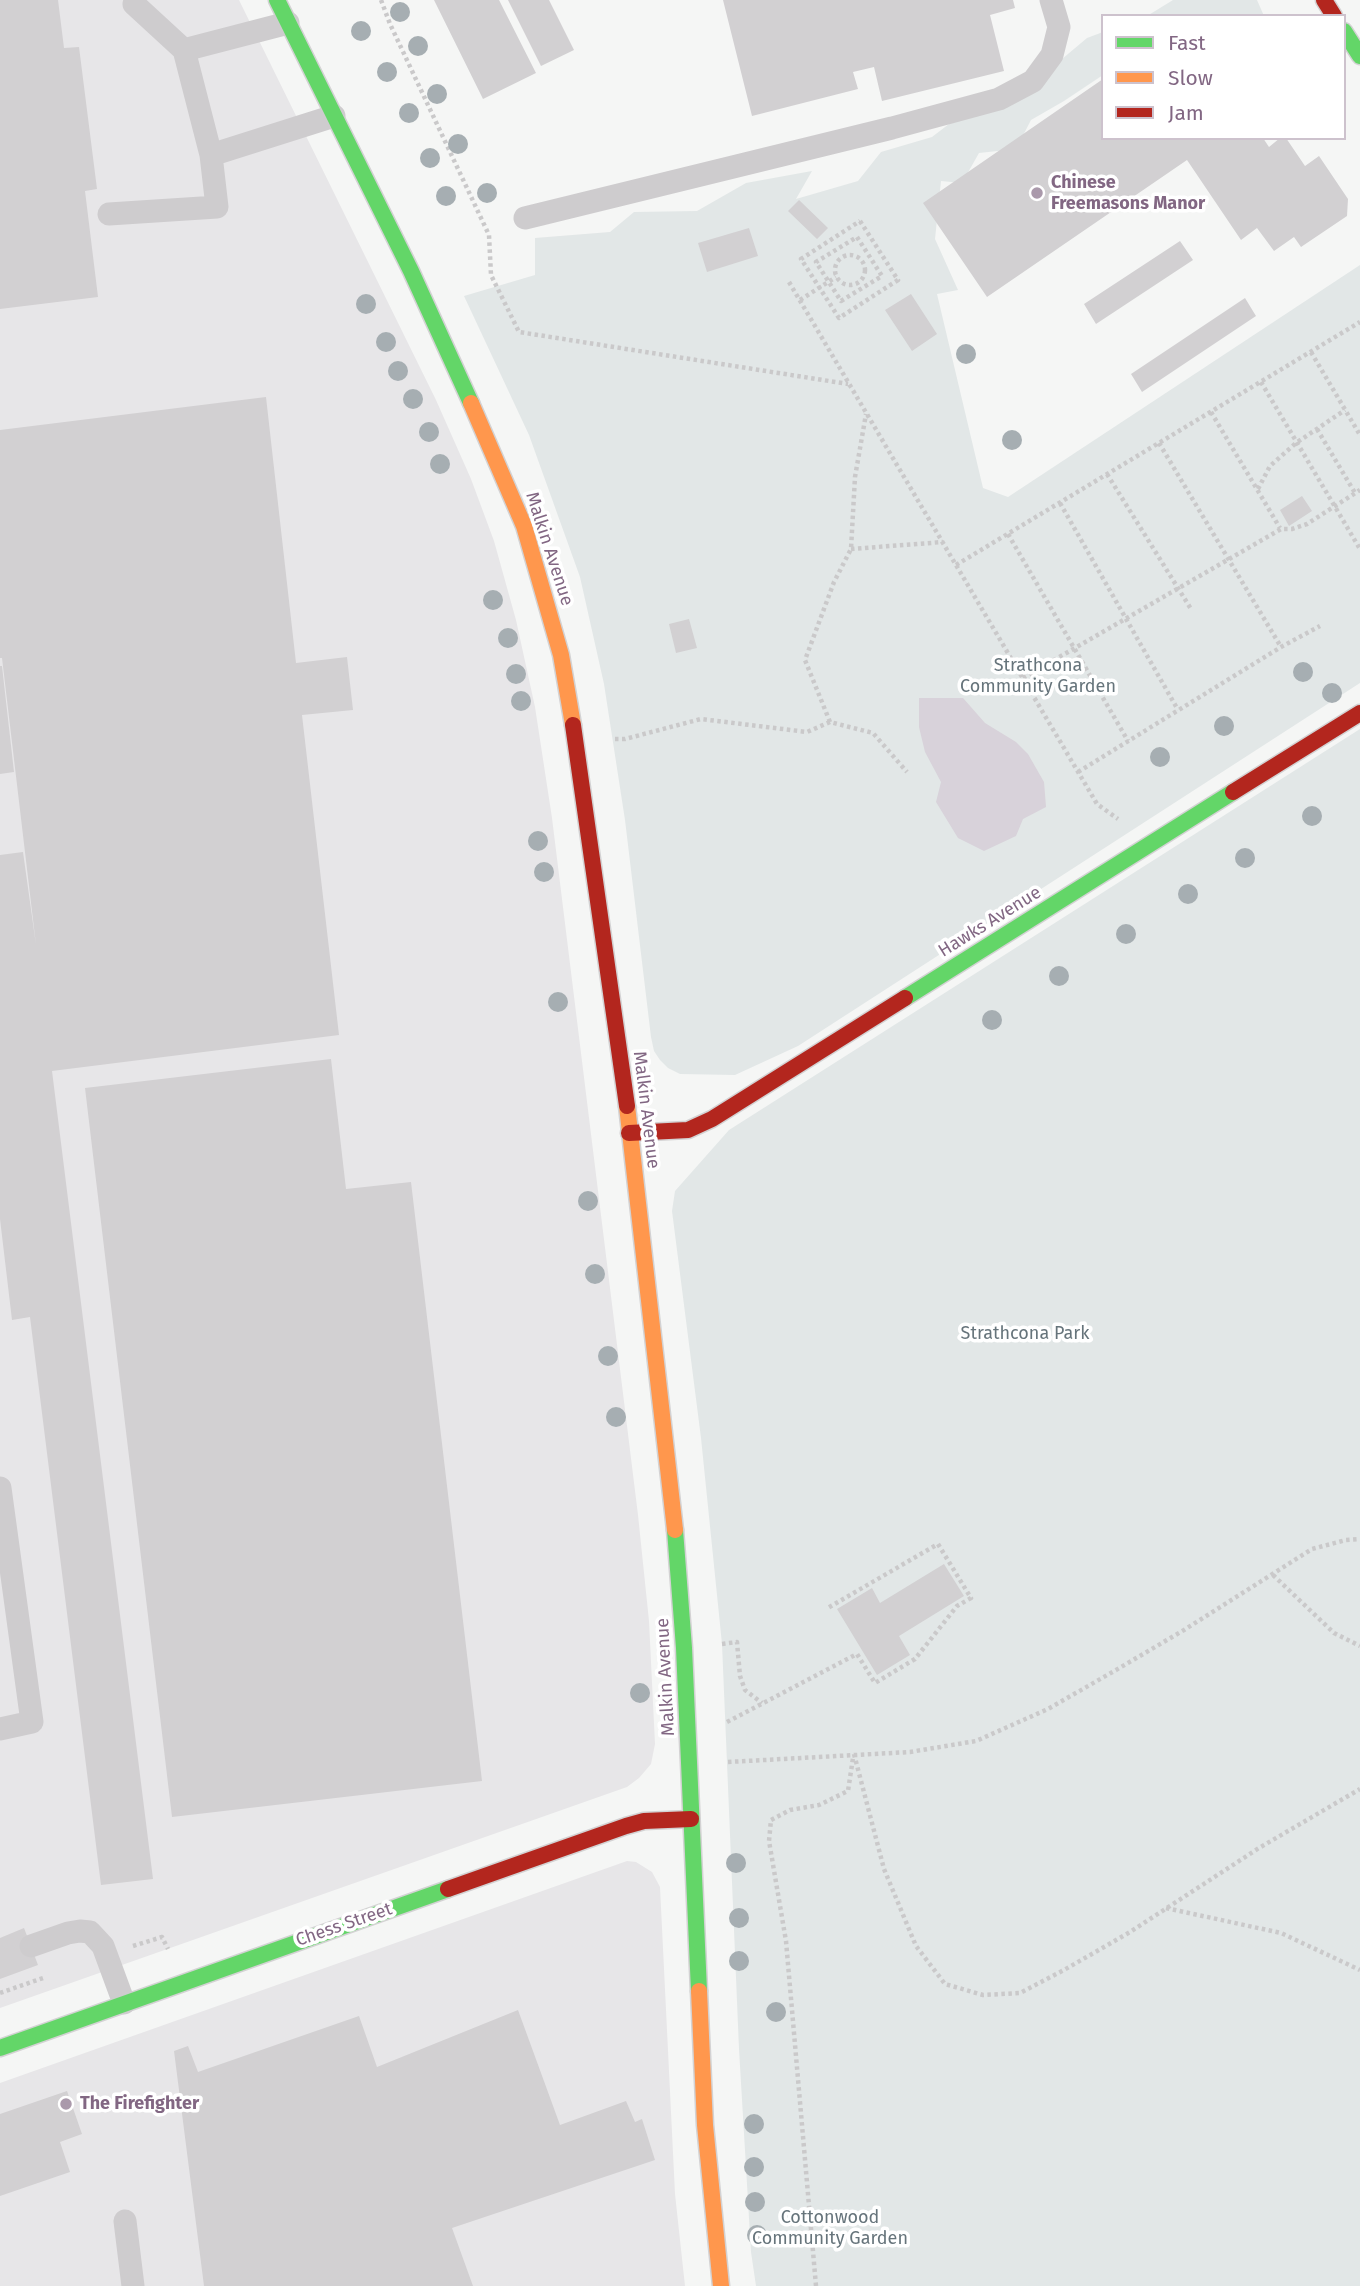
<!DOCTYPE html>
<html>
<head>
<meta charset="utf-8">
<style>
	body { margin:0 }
	#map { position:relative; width:1360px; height:2286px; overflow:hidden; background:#f5f6f5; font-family:"Fira Sans",sans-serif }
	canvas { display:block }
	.legend { position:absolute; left:1101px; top:14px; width:245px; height:126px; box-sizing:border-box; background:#fff; border:2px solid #cdc2cd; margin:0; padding:9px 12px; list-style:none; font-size:21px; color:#826783 }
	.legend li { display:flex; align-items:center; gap:14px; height:35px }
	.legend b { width:35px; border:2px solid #cdc2cd }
</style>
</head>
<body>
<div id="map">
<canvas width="1360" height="2286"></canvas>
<ul class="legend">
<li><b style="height:9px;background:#63d668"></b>Fast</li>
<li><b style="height:9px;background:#ff974d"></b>Slow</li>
<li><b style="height:9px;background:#b3261e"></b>Jam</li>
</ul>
</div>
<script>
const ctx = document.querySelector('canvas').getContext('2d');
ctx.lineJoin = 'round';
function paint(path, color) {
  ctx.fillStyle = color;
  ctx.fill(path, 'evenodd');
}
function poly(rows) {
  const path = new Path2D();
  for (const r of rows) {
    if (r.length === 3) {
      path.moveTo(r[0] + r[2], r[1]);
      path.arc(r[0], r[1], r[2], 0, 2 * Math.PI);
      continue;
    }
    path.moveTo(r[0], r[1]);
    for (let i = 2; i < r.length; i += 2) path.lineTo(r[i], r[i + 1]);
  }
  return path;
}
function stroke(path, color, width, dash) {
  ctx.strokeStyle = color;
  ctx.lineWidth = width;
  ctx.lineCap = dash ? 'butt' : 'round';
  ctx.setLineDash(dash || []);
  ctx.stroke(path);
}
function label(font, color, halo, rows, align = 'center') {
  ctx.font = font + ' "Fira Sans",sans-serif';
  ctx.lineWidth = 7;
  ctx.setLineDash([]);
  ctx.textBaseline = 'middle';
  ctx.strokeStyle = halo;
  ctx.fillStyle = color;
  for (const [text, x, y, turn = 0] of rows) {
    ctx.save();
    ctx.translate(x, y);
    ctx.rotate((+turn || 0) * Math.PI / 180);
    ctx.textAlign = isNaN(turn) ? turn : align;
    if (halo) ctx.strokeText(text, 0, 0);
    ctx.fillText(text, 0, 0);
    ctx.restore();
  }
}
paint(poly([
	[0,0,239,0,436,400,471,479,494,541,516,620,535,707,552,818,638,1515,649,1621,655,1744,651,1764,639,1778,627,1787,0,2008],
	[627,1861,636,1862,652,1872,660,1887,675,2194,685,2286,0,2286,0,2083]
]), '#e7e6e8');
paint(poly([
	[1173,0,1257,0,1264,16,1238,14,1147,16],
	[1103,32,1103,75,1064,101,1031,120,1016,149,979,153,962,183,941,181,935,239,958,290,937,294,983,488,1008,497,1360,265,1360,683,798,1046,735,1075,680,1074,668,1068,660,1060,654,1051,651,1037,625,820,604,684,580,577,529,435,464,296,535,275,535,238,610,232,634,212,697,211,746,183,812,171,796,199,858,181,881,152,932,137,962,114,1043,75,1087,38],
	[1360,729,1360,2286,756,2286,751,2252,739,2049,722,1644,701,1438,672,1211,675,1191,729,1130]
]), '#e2e7e7');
paint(poly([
	[919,698,963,698,985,723,1016,742,1028,754,1044,782,1046,807,1023,819,1016,836,984,851,958,838,936,802,941,782,925,752,919,727]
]), '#d8d2da');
paint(poly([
	[0,0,58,0,64,48,79,47,97,189,85,191,98,297,0,309],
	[434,0,499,0,536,73,483,99],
	[508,0,549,0,574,50,541,66],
	[723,0,1013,0,1015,8,990,15,1004,71,882,101,874,67,853,72,858,89,752,116],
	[1103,79,1103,138,1263,138,1269,147,1280,138,1286,138,1305,166,1319,156,1348,199,1347,216,1301,247,1294,237,1274,251,1257,228,1241,240,1187,160,987,297,923,203],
	[799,200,828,228,817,239,788,211],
	[749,228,758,256,707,272,698,243],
	[1180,241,1193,260,1096,324,1084,304],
	[911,294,937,334,912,351,885,310],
	[1245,298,1256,316,1142,392,1131,374],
	[266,397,296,663,347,657,353,710,302,715,339,1035,52,1071,153,1879,101,1885,30,1317,12,1320,0,1219,0,855,23,852,36,945,2,658,0,658,0,430],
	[1302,496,1312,511,1289,526,1280,510],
	[689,619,697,648,676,653,669,624],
	[0,666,2,666,14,772,0,774],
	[331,1059,346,1189,411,1182,482,1781,172,1817,85,1088],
	[944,1564,964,1596,899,1636,910,1655,877,1675,837,1609,872,1588,880,1603],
	[24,1928,38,1965,0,1979,0,1938],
	[518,2010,560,2125,626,2101,635,2122,642,2119,655,2160,452,2228,473,2286,204,2286,174,2051,188,2046,198,2072,359,2016,377,2067],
	[67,2091,82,2134,60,2142,70,2172,0,2196,0,2114]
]), '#d2d0d2');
const fast = poly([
	[277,0,411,271,471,403],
	[1344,31,1360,56],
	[905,998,1233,792],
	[675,1530,684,1648,699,1991],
	[0,2048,448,1889]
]);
const slow = poly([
	[471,403,524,526,561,655,573,725],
	[627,1106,675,1530],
	[699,1991,705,2125,721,2286]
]);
const jam = poly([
	[1324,0,1334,16],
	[573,725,627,1106],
	[1233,792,1360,713],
	[629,1133,688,1130,712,1119,905,998],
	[448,1889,626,1826,644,1821,691,1819]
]);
stroke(fast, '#d3d2d3', 19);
stroke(slow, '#d3d2d3', 19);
stroke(jam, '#d3d2d3', 19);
stroke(poly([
	[381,0,390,24,489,235,491,275,519,332,848,384],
	[860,221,898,280,839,318,801,259,860,221],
	[857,237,882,276,841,301,816,262,857,237],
	[850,270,15],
	[789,282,1097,804,1118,819],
	[800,300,836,277],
	[1311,352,1360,435],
	[1261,382,1360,549],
	[1211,412,1280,528],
	[1317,429,1355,493],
	[1159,443,1281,647],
	[1107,474,1191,609],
	[1258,489,1270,466,1296,443,1345,410],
	[1060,503,1178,710],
	[1008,534,1128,741],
	[851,549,943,542],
	[956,565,1360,322],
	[1023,678,1281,529,1292,529,1307,524,1360,490],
	[830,722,805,660,834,582,851,549,855,477,866,414],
	[615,739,625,739,701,719,807,732,830,722,873,733,907,772],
	[1078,772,1281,647,1320,626],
	[1273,1575,1334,1633,1360,1646],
	[722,1644,737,1642,740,1676,745,1690,762,1703],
	[727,1722,857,1654,875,1683,915,1659,957,1606,971,1598,938,1544,826,1609],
	[854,1754,884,1869,916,1946,945,1984,983,1995,1020,1993,1064,1970,1130,1932,1259,1848,1360,1789],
	[728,1762,910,1752,976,1741,1048,1709,1116,1670,1184,1630,1312,1549,1346,1540,1360,1539],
	[1166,1908,1281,1933,1360,1970],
	[133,1946,162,1937,168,1949],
	[0,1993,43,1978],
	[816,2286,786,1941,769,1841,771,1820,790,1810,819,1805,848,1791,853,1758]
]), '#cac9ca', 4.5, [3.5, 3.5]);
stroke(poly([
	[134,4,184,50],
	[288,23,184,50,211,155,334,116],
	[109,214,217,207,211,155],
	[525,218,892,128,999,99,1033,81,1052,55,1059,27,1051,0],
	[0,1488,32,1722,0,1729],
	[31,1946,68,1933,80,1931,90,1932,103,1946,124,2003],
	[125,2221,133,2286]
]), '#ceccce', 23);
stroke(fast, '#63d668', 16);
stroke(slow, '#ff974d', 16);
stroke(jam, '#b3261e', 16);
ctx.fillStyle = '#a6aeb2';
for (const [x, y] of [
	[400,12],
	[361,31],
	[418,46],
	[387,72],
	[437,94],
	[409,113],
	[458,144],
	[430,158],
	[487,193],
	[446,196],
	[366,304],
	[386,342],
	[966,354],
	[398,371],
	[413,399],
	[429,432],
	[1012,440],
	[440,464],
	[493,600],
	[508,638],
	[1303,672],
	[516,674],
	[1332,693],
	[521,701],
	[1224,726],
	[1160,757],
	[1312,816],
	[538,841],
	[1245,858],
	[544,872],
	[1188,894],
	[1126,934],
	[1059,976],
	[558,1002],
	[992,1020],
	[588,1201],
	[595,1274],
	[608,1356],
	[616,1417],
	[640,1693],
	[736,1863],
	[739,1918],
	[739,1961],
	[776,2012],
	[754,2124],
	[754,2167],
	[755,2202],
	[757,2235]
]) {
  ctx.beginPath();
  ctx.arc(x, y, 10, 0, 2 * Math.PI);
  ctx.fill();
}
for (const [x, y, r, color] of [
	[1037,193,7,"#aa99ab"],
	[66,2104,7,"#aa99ab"]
]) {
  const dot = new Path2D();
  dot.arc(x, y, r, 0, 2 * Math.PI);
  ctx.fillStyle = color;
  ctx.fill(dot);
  stroke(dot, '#fff', 2.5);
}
label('bold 18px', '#826783', '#fff', [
	["Chinese",1051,183],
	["Freemasons Manor",1051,204],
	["The Firefighter",80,2104]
], 'left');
label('18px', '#826783', '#fff', [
	["Malkin Avenue",549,549,72],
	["Hawks Avenue",990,922,-32],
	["Malkin Avenue",646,1110,83],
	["Malkin Avenue",666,1677,-93],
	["Chess Street",344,1925,-19]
]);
label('18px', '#66747b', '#fff', [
	["Strathcona",1038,666],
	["Community Garden",1038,687],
	["Strathcona Park",1025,1334],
	["Cottonwood",830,2218],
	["Community Garden",830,2239]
]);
</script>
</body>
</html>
